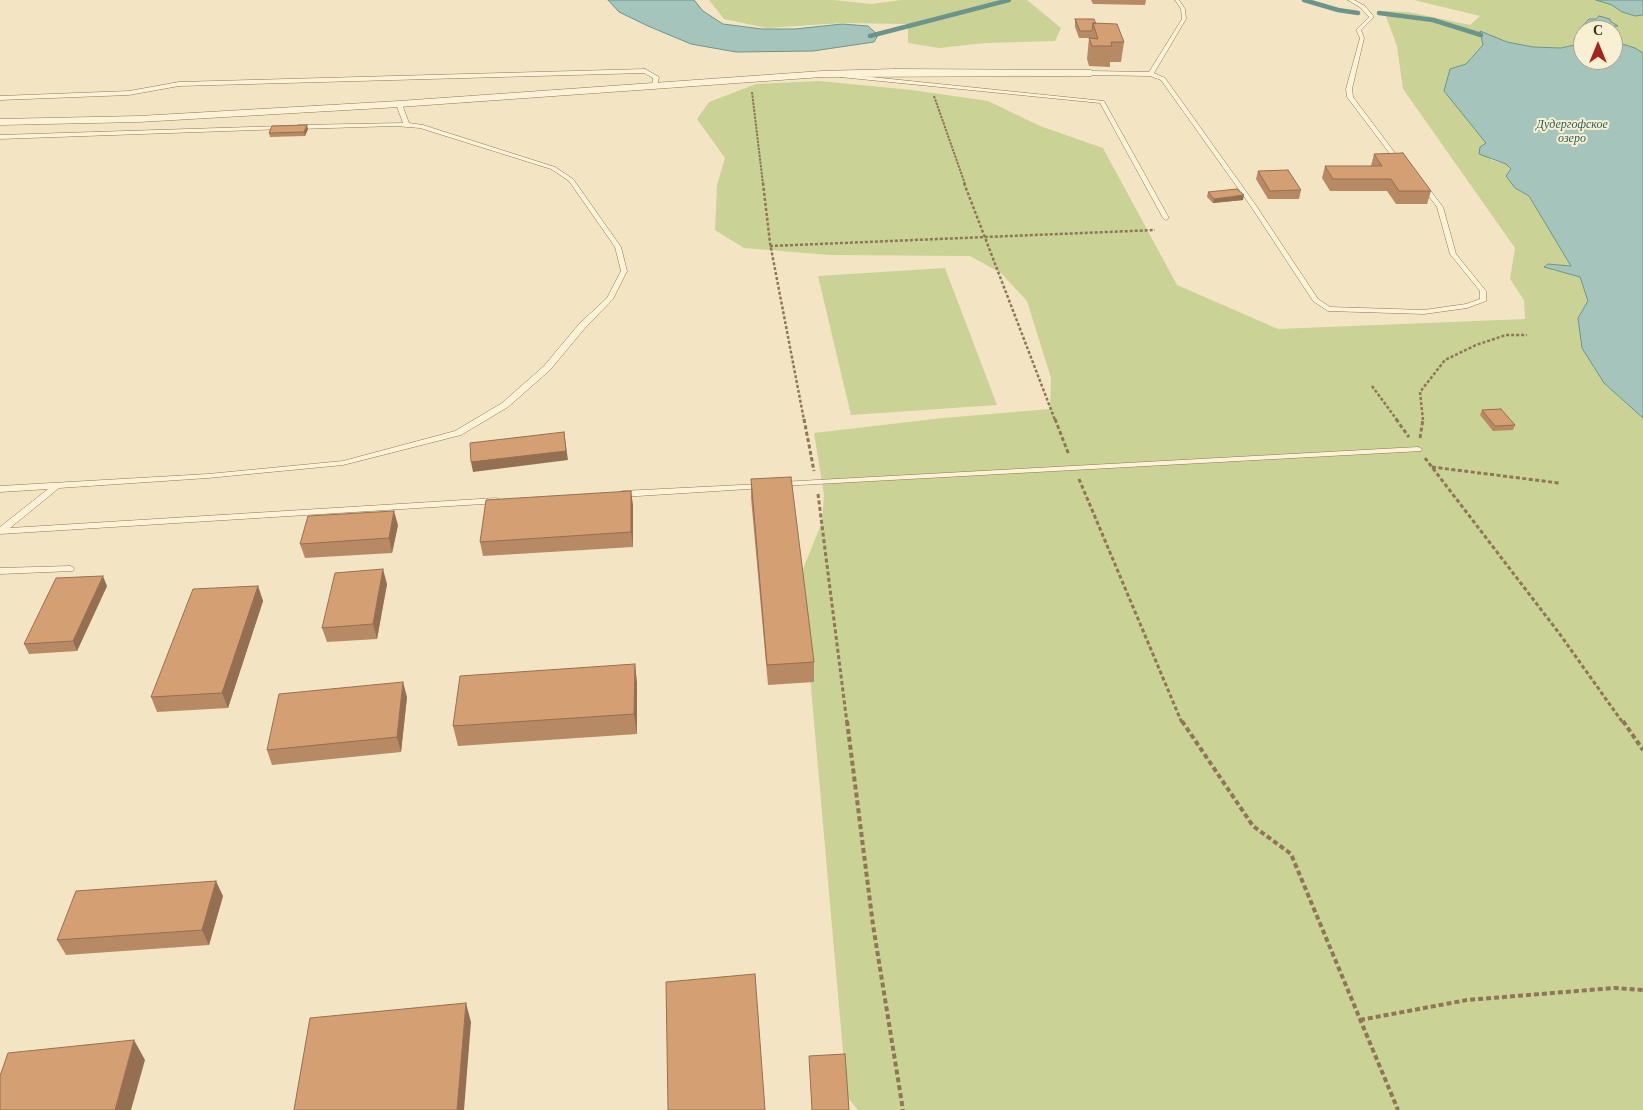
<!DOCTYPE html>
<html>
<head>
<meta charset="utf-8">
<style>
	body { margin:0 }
	#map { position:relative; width:1643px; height:1110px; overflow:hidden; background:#f3e5c3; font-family:"Times New Roman",serif }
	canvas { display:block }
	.north { position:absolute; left:1573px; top:20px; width:50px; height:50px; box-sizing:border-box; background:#f9efd3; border:1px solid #aea18a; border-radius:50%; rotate:0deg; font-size:14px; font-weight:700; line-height:20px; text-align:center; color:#3e2d1d }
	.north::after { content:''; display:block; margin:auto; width:18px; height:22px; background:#a52220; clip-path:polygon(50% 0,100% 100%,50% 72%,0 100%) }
</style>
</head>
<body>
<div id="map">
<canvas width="1643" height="1110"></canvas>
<div class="north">С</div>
</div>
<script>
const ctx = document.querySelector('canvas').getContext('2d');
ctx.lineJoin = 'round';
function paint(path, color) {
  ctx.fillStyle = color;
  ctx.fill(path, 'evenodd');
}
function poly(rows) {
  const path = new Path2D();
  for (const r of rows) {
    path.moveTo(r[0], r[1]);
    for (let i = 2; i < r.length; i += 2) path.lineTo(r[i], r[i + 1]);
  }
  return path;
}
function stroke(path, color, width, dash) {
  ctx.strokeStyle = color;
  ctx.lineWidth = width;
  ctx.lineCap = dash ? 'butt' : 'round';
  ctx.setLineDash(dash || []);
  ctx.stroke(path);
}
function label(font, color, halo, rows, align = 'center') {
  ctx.font = font + ' "Times New Roman",serif';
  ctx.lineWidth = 4;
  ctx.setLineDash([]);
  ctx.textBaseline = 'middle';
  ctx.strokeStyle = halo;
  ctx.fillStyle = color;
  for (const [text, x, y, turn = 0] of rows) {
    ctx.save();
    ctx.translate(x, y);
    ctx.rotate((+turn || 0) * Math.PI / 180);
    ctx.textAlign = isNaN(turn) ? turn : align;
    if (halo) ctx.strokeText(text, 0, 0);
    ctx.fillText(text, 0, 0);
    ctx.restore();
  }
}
paint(poly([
	[709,0,833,0,872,4,901,0,1027,0,1061,28,1055,41,985,43,939,48,908,43,908,24,842,23,767,28,724,19],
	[1414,0,1596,0,1612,5,1622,12,1635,16,1643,15,1643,53,1613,41,1613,30,1599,30,1614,27,1597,19,1580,28,1582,36,1579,44,1561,48,1533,47,1507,42,1480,32,1483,45,1466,65,1450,69,1486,143,1491,160,1506,164,1511,169,1515,188,1529,196,1571,266,1552,264,1552,270,1580,276,1588,301,1578,318,1604,383,1643,418,1643,1110,858,1110,847,1097,801,574,822,522,824,495,814,433,943,418,1050,409,1051,378,1027,301,1001,273,970,256,830,255,744,248,715,230,717,185,725,158,697,119,709,102,756,84,819,81,912,90,988,101,1040,126,1103,148,1177,285,1278,329,1525,319,1524,300,1510,279,1515,248,1403,89,1397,46,1384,11,1409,12,1470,25,1480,16],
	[945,268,997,405,851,415,818,276]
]), '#cad295');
const water = poly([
	[608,0,694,0,703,11,723,24,762,29,795,29,842,24,868,26,878,35,874,42,813,51,736,52,691,44,648,26,619,12,608,0],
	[1596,0,1643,0,1643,15,1635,16,1622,12,1612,5,1596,0],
	[1599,16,1610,19,1610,21,1618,26,1603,27,1600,30,1583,30,1583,60,1613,60,1613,41,1635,48,1643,53,1643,418,1604,383,1582,348,1578,318,1588,301,1580,277,1544,267,1548,264,1571,266,1529,196,1515,188,1506,176,1511,169,1506,164,1479,154,1480,147,1486,143,1444,91,1450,69,1466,64,1483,45,1480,31,1507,42,1533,47,1561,48,1579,44,1582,36,1580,29,1589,19,1596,19,1599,16]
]);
paint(water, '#a5c5bc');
stroke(water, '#6b958b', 1);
stroke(poly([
	[1304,0,1338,10,1358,13],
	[1379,13,1433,20,1481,35],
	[870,36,1009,0]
]), '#6b958b', 4.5);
const lane = poly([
	[1175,0,1179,0,1185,9,1186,19,1154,73,1165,78,1255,204,1318,299,1330,307,1424,310,1466,304,1480,299,1480,291,1450,254,1437,207,1421,186,1424,184,1426,185,1443,207,1456,254,1486,291,1486,301,1467,308,1424,314,1328,311,1313,301,1250,205,1161,80,1150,76,1091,75,1088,73,1091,71,1149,72,1182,19,1181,9,1175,0],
	[1348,0,1354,0,1365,6,1374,17,1361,30,1364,38,1352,89,1353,97,1401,161,1401,163,1397,163,1347,97,1346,89,1360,38,1356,30,1369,17,1361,8,1348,0],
	[645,69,659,77,657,87,652,86,653,78,644,73,179,86,129,95,0,100,0,96,129,91,179,82,645,69],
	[842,74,1104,101,1169,218,1166,220,1163,218,1100,103,840,77,840,75,842,74],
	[399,102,402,104,409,123,423,125,555,167,573,179,621,247,627,271,613,299,585,328,550,370,508,407,461,435,343,465,208,478,59,488,10,528,496,498,499,499,500,501,499,503,0,534,0,527,48,489,0,492,0,486,208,474,343,461,455,431,502,403,544,366,579,324,607,298,621,271,615,247,569,181,551,169,420,128,395,126,298,129,295,127,298,125,403,123,396,104,399,102],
	[282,126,285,128,284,129,0,139,0,135,282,126],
	[1418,447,1422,449,1421,451,781,486,777,484,781,482,1418,447],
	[761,484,765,486,764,488,622,497,618,494,622,491,761,484],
	[70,566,73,567,74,569,73,571,0,574,0,568,70,566]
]);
const street = poly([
	[895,69,1091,70,1096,73,1091,76,822,77,399,107,139,122,0,125,0,119,139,116,399,101,822,71,895,69]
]);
stroke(lane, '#8f7657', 1);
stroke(street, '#8f7657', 1);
stroke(poly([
	[752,92,763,184],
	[934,96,965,184]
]), '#8f7657', 2, [2.5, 1]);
stroke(poly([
	[763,183,770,243,804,420],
	[964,183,1055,420],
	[770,246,1155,230],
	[1372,386,1397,420],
	[1423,420,1420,392,1445,360,1476,345,1506,335,1527,335]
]), '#8f7657', 2.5, [3, 2]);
stroke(poly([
	[804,419,814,471],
	[1055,419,1069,455],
	[1396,419,1409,437],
	[1420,438,1423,419],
	[1425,458,1559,633,1623,723],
	[1432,467,1559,483],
	[1079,479,1182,723],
	[818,494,847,723]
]), '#8f7657', 3, [4, 2.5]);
stroke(poly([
	[847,721,873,925,903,1110],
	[1182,721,1253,826,1291,854,1398,1110],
	[1623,721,1643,750],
	[1360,1020,1467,1000,1614,988,1643,990]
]), '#8f7657', 4, [5, 3]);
paint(lane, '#fcf2d7');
paint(street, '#fcf2d7');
paint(poly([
	[1091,0,1146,0,1145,5,1093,4],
	[1075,19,1096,24,1124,42,1121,62,1110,62,1110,67,1089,66,1087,59,1089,38,1091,38,1079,38,1075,27],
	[308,129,305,136,270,137,269,133],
	[1374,154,1431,191,1427,204,1396,204,1387,191,1330,191,1322,178,1325,166,1371,166],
	[1258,171,1301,190,1299,199,1268,199,1256,179],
	[1208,192,1243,200,1213,203,1207,197],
	[1482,410,1515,425,1513,430,1493,431,1480,415],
	[751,479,814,662,814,682,768,685,751,498],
	[633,505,633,547,483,556,480,542],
	[398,525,392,553,305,558,300,544],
	[387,584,377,639,327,642,322,628],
	[107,586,77,651,29,654,24,644],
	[258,586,263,601,228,708,157,712,151,697],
	[635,664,637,684,637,734,458,746,453,726],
	[407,697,401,752,272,765,267,750],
	[223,896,209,945,66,955,57,940]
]), '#b78964');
paint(poly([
	[307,125,308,129,305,136,304,132],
	[1244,195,1243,200,1213,203,1214,199],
	[564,432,568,460,473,472,471,462],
	[631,491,633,505,633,547,631,532],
	[394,511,398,525,392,553,389,538],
	[383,569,387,584,377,639,373,624],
	[103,576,107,586,77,651,73,641],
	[258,586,263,601,228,708,222,693],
	[635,664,637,684,637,734,634,714],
	[403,682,407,697,401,752,397,737],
	[216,881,223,896,209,945,202,930],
	[466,1003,471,1022,464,1110,457,1110],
	[134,1040,145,1060,131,1110,115,1110]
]), '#956f51');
const building = poly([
	[1075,19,1094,19,1096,24,1093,23,1092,31,1080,31,1075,19],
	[1093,23,1117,24,1124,42,1111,42,1112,46,1092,46,1089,38,1098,39,1093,23],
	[307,125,304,132,269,133,272,126,307,125],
	[1403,153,1431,191,1399,191,1391,179,1333,179,1325,166,1382,166,1374,154,1403,153],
	[1288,170,1301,190,1270,191,1258,171,1288,170],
	[1237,189,1244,195,1214,199,1208,192,1237,189],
	[1501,409,1515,425,1495,426,1482,410,1501,409],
	[564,432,566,451,471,462,470,443,564,432],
	[791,477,814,662,767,665,751,479,791,477],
	[631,491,631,532,480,542,486,500,631,491],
	[394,511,389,538,300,544,308,516,394,511],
	[383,569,373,624,322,628,335,573,383,569],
	[103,576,73,641,24,644,56,578,103,576],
	[258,586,222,693,151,697,193,589,258,586],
	[635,664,634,714,453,726,460,676,635,664],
	[403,682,397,737,267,750,279,694,403,682],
	[216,881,202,930,57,940,76,891,216,881],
	[755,974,765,1110,668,1110,666,982,755,974],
	[466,1003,457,1110,294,1110,310,1018,466,1003],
	[134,1040,115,1110,0,1110,0,1076,8,1053,134,1040],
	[845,1054,849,1110,812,1110,809,1056,845,1054]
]);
paint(building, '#d59f74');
stroke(building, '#956f51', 1);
label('italic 12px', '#2a5f5d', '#f9efd3', [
	["Дудергофское",1572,125],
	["озеро",1572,139]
]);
</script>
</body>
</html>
